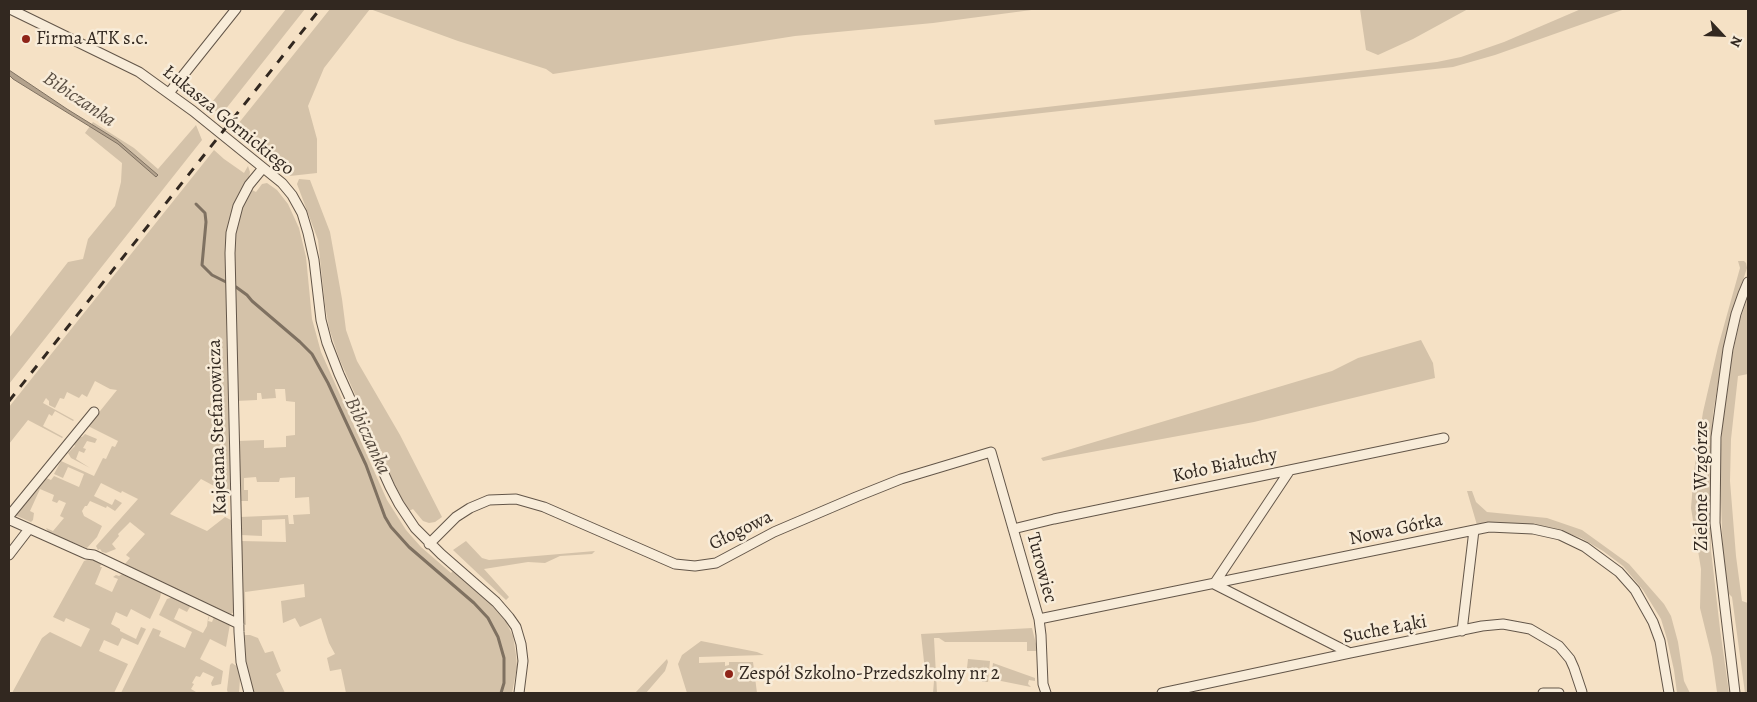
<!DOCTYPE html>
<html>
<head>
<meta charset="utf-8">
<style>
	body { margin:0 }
	#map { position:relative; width:1757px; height:702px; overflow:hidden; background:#f5e1c5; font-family:Alegreya,serif }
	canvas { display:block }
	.frame { position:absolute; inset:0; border:10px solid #322820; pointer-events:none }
	.north { position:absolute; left:1697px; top:10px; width:50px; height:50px; -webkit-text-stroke:4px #f8ecd9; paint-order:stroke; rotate:115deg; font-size:14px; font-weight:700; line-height:20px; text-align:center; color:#322820 }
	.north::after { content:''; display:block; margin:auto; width:18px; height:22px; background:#322820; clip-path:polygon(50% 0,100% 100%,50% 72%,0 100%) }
</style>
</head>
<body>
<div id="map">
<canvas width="1757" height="702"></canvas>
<div class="frame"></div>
<div class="north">N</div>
</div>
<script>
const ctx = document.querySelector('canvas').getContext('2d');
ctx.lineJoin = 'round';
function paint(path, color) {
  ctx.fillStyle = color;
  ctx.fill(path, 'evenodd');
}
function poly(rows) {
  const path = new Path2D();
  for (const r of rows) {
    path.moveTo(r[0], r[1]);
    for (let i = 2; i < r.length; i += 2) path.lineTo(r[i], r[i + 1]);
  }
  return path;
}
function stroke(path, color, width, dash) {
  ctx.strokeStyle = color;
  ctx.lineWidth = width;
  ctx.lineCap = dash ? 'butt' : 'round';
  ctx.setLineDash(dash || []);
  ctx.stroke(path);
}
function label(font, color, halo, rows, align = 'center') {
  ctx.font = font + ' Alegreya,serif';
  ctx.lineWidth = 5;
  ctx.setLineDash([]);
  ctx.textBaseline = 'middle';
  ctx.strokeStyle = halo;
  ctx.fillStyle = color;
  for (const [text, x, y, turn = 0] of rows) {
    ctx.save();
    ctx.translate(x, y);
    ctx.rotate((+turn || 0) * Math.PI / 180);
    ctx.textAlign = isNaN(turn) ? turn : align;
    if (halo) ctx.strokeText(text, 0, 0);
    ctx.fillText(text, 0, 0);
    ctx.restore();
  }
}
paint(poly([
	[286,9,305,9,221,115,209,106],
	[330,9,1039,9,933,23,795,36,553,74,546,69,458,41,370,9,324,68,308,106,317,139,317,173,290,176,234,129],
	[1360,9,1468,9,1413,39,1378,55,1366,50],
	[1581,9,1625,9,1495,55,1453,67,935,125,934,120,1437,62,1461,57,1504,42],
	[93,122,134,148,158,169,196,125,202,140,9,384,9,338,68,262,83,259,88,239,115,206,121,182,122,163,85,133],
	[214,150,224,159,244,173,248,166,250,172,249,178,230,219,227,232,226,315,231,495,201,479,170,514,207,531,225,517,231,520,234,612,228,616,124,565,130,558,126,555,145,534,130,522,118,534,119,536,112,544,116,549,106,553,102,552,100,549,98,550,96,546,138,499,122,491,121,493,101,483,94,496,112,505,115,499,122,503,115,511,107,506,106,508,90,501,87,506,85,506,82,511,84,516,102,526,97,537,87,548,51,534,47,530,46,528,53,531,64,518,60,516,66,503,59,500,57,503,52,501,54,495,40,489,30,511,34,513,33,520,31,522,15,515,44,477,51,480,54,476,79,487,84,474,68,467,63,478,54,474,61,461,94,476,103,458,106,459,112,446,115,447,118,441,88,426,117,390,110,389,95,381,87,397,82,394,79,398,67,392,64,399,60,398,55,408,49,405,49,401,46,398,43,403,74,420,73,421,55,411,52,416,49,414,43,426,63,437,62,438,28,420,9,444,9,407],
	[299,179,310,180,330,232,342,299,346,330,357,361,400,435,442,517,435,522,429,523,423,521,413,509,409,511,405,504,395,485,339,358,329,328,325,305,318,240,297,184],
	[267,183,277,190,288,204,299,228,306,257,312,319,321,352,387,500,406,530,421,547,451,573,453,571,491,604,505,620,513,636,516,655,517,667,512,693,346,693,341,669,330,671,327,658,335,654,329,643,321,618,300,627,295,618,283,623,281,601,305,597,304,584,245,592,246,625,243,624,241,541,286,542,285,519,262,520,262,536,241,535,240,517,288,515,289,524,294,524,293,515,310,514,309,497,295,498,295,477,280,478,279,482,257,482,256,477,244,478,244,490,248,490,248,501,241,501,240,507,238,441,264,440,264,448,286,447,286,436,295,435,295,402,286,401,285,389,275,389,276,398,262,399,261,393,257,393,257,400,236,401,232,247,237,217,247,197,252,190,256,192,262,184],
	[1738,261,1744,261,1746,263,1747,268,1730,319,1724,348,1713,413,1710,485,1711,550,1720,629,1729,693,1713,693,1717,692,1712,657,1700,608,1701,569,1691,508,1694,471,1703,412,1718,347,1740,268],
	[1748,296,1748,374,1738,376,1731,439,1730,481,1736,556,1742,601,1748,603,1748,693,1745,693,1732,597,1728,593,1723,558,1720,472,1722,427,1728,374,1740,320],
	[1421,340,1433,363,1435,378,1254,422,1043,461,1041,458,1332,371,1358,358],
	[85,434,97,439,95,443,87,441,83,448,86,449,84,453,79,451,76,459,90,468,71,458,68,453,75,446,73,443,79,437,82,437],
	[1467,491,1472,491,1476,502,1487,512,1547,518,1582,530,1629,564,1664,604,1671,616,1678,642,1684,681,1690,693,1677,693,1674,670,1667,639,1661,619,1643,590,1623,566,1603,551,1581,538,1553,528,1529,524,1501,523,1477,525],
	[466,541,482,558,489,560,595,551,592,554,560,556,545,563,528,562,484,569,509,597,506,600,453,550],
	[93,558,102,562,100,567,102,567,95,584,112,592,118,579,113,577,116,575,119,576,124,573,159,590,161,593,160,598,150,619,131,609,127,617,116,612,111,624,120,629,120,631,136,639,141,627,146,629,138,645,122,638,118,646,104,640,99,651,128,664,114,693,12,693,42,638,50,632,81,647,90,629,66,618,64,622,53,617,84,561],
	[173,597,191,605,187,612,179,608,174,619,203,633,207,626,208,618,210,614,208,621,212,622,214,617,230,624,226,647,210,639,200,659,223,671,221,684,212,686,211,683,214,677,203,672,200,677,196,676,192,683,194,684,191,689,196,692,195,693,121,693,153,628,161,631,159,636,185,648,192,632,159,615,167,599],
	[1032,628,1037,648,1036,651,1027,651,1027,642,945,642,939,638,934,638,937,693,933,693,934,681,926,680,921,634],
	[245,635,250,635,258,638,265,653,273,651,281,671,276,674,285,693,252,693,245,667,243,636],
	[701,641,757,652,764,655,699,657,699,663,725,662,725,666,729,665,729,662,753,662,757,693,687,693,678,664,682,655],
	[667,659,668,662,665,671,646,693,635,693],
	[968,659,990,661,988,682,982,682,984,662,983,670,967,668],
	[232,663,238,667,240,679,239,693,228,693,227,690,230,665],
	[993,663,1035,678,1035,681,1029,680,1028,684,1031,687,991,679]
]), '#d4c2a9');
const water = poly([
	[9,70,67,109,117,140,158,175,156,177,118,144,13,79,9,75,9,70]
]);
paint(water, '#b3a28d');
stroke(water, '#7f7161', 1);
stroke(poly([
	[196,204,205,213,206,222,202,265,212,275,236,287,247,295,252,301,300,342,312,354,328,383,366,465,385,517,391,527,409,547,474,603,488,618,498,637,504,658,504,683,501,693]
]), '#7f7161', 3);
const minor = poly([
	[10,9,139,72,193,111,282,183,292,195,302,213,308,233,314,260,321,320,327,343,339,374,390,487,399,504,415,528,441,554,496,602,509,617,516,627,521,644,523,661,519,693],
	[169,93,236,9],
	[94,412,9,516,10,520,86,554,94,555,239,624],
	[1290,470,1214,584,1350,653],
	[1013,529,1054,519,1444,438],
	[429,544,456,517,470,508,489,500,516,499,544,507,675,564,695,566,716,563,774,532,856,497,901,479,991,452,1039,619,1041,635,1043,684,1046,693],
	[9,555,29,529],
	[1039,619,1489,527,1533,529,1560,535,1585,547,1619,572,1635,590,1653,622,1660,641,1669,693],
	[1462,631,1474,530],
	[249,693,241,662,239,632,230,253,231,233,238,206,249,185,263,168],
	[1162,693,1350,653,1482,626,1503,624,1530,629,1559,646,1570,659,1574,668,1582,692],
	[1543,693,1559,693],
	[1735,693,1715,523,1716,437,1728,349,1736,314,1743,294,1748,282]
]);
stroke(minor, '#635649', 11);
stroke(minor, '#f8ecd9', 9);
stroke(poly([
	[9,401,320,9]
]), '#322820', 3, [9, 9]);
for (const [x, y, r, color] of [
	[26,39,5,"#8f2418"],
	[729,674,5,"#8f2418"]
]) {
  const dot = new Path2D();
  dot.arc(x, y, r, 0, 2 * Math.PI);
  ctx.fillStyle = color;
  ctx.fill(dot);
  stroke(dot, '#f8ecd9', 2);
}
label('19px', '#322820', '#f8ecd9', [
	["Firma ATK s.c.",36,39],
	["Zespół Szkolno-Przedszkolny nr 2",739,674]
], 'left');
label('19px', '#322820', '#f8ecd9', [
	["Łukasza Górnickiego",228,121,39],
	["Kajetana Stefanowicza",218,427,-92],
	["Koło Białuchy",1225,466,-12],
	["Zielone Wzgórze",1702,486,-90],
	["Nowa Górka",1396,530,-12],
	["Głogowa",741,531,-26],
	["Turowiec",1041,568,75],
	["Suche Łąki",1385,630,-11]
]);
label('italic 20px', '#594d41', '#f8ecd9', [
	["Bibiczanka",79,100,34],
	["Bibiczanka",367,436,65]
]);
</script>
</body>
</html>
